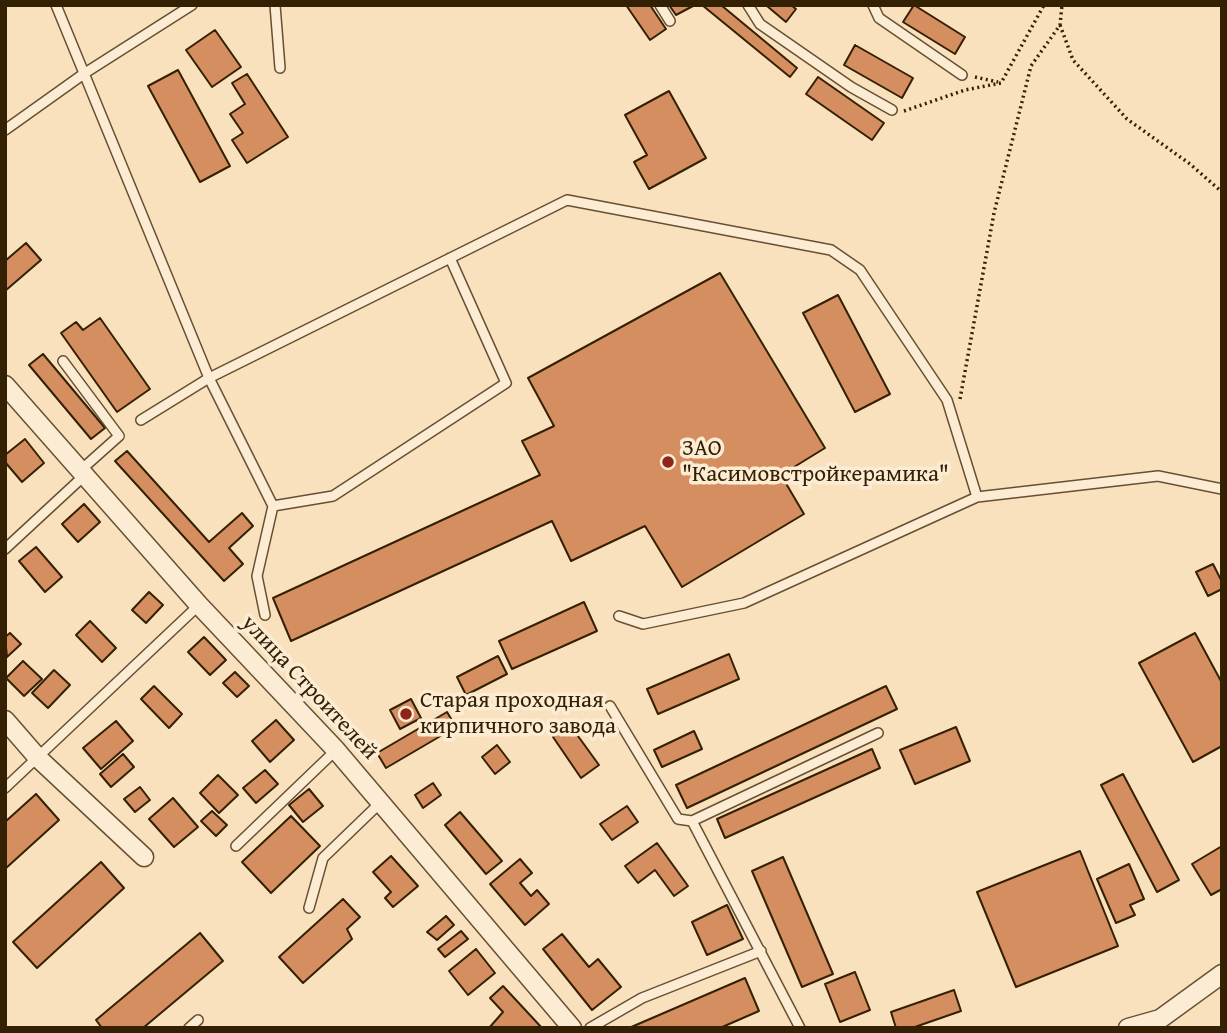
<!DOCTYPE html>
<html>
<head>
<meta charset="utf-8">
<style>
	body { margin:0 }
	#map { position:relative; width:1227px; height:1033px; overflow:hidden; background:#fae1bd; font-family:"Gentium Book Plus",serif }
	canvas { display:block }
	.frame { position:absolute; inset:0; border:7px solid #342003; pointer-events:none }
</style>
</head>
<body>
<div id="map">
<canvas width="1227" height="1033"></canvas>
<div class="frame"></div>
</div>
<script>
const ctx = document.querySelector('canvas').getContext('2d');
ctx.lineJoin = 'round';
function paint(path, color) {
  ctx.fillStyle = color;
  ctx.fill(path, 'evenodd');
}
function poly(rows) {
  const path = new Path2D();
  for (const r of rows) {
    path.moveTo(r[0], r[1]);
    for (let i = 2; i < r.length; i += 2) path.lineTo(r[i], r[i + 1]);
  }
  return path;
}
function stroke(path, color, width, dash) {
  ctx.strokeStyle = color;
  ctx.lineWidth = width;
  ctx.lineCap = dash ? 'butt' : 'round';
  ctx.setLineDash(dash || []);
  ctx.stroke(path);
}
function label(font, color, halo, rows, align = 'center') {
  ctx.font = font + ' "Gentium Book Plus",serif';
  ctx.lineWidth = 7;
  ctx.setLineDash([]);
  ctx.textBaseline = 'middle';
  ctx.strokeStyle = halo;
  ctx.fillStyle = color;
  for (const [text, x, y, turn = 0] of rows) {
    ctx.save();
    ctx.translate(x, y);
    ctx.rotate((+turn || 0) * Math.PI / 180);
    ctx.textAlign = isNaN(turn) ? turn : align;
    if (halo) ctx.strokeText(text, 0, 0);
    ctx.fillText(text, 0, 0);
    ctx.restore();
  }
}
const building = poly([
	[626,5,650,5,666,29,650,40,626,5],
	[669,5,692,5,693,6,676,15,669,5],
	[702,5,721,5,797,68,790,77,702,5],
	[791,5,796,9,786,22,767,6,791,5],
	[914,5,965,37,955,54,903,22,914,5],
	[215,30,241,67,212,87,186,50,215,30],
	[855,45,913,78,902,98,844,65,855,45],
	[178,70,230,166,200,182,148,86,178,70],
	[247,74,288,137,247,163,232,140,243,133,230,114,245,104,232,83,247,74],
	[818,77,884,123,872,140,806,94,818,77],
	[669,91,706,158,649,189,634,162,647,155,625,115,669,91],
	[26,243,41,260,5,291,5,261,26,243],
	[720,273,825,448,781,475,804,514,682,587,645,526,571,561,552,521,291,641,273,598,540,475,522,441,554,426,528,378,720,273],
	[838,295,890,394,855,412,803,313,838,295],
	[100,318,150,389,117,412,61,333,76,322,83,330,100,318],
	[43,354,105,428,91,439,29,365,43,354],
	[25,439,44,463,22,482,5,462,5,455,25,439],
	[127,451,209,542,242,513,253,526,229,548,243,564,224,581,115,461,127,451],
	[84,504,100,522,78,542,62,524,84,504],
	[36,547,62,577,45,592,19,561,36,547],
	[1213,564,1222,582,1222,589,1208,596,1196,572,1213,564],
	[149,592,163,605,146,623,132,610,149,592],
	[584,602,597,631,512,669,499,641,584,602],
	[90,621,116,648,102,662,76,635,90,621],
	[10,633,21,644,7,657,5,637,10,633],
	[1195,633,1222,683,1222,746,1193,762,1139,663,1195,633],
	[204,637,226,660,210,675,188,652,204,637],
	[729,654,739,679,658,714,647,689,729,654],
	[498,656,507,674,466,695,457,677,498,656],
	[23,661,42,679,24,696,6,678,23,661],
	[54,670,70,685,48,708,32,693,54,670],
	[235,672,249,686,237,697,223,683,235,672],
	[154,686,182,714,169,728,141,699,154,686],
	[886,686,897,709,687,808,676,785,886,686],
	[411,699,421,718,400,729,390,710,411,699],
	[447,712,456,727,386,768,377,753,447,712],
	[276,720,294,740,270,762,252,741,276,720],
	[116,721,133,741,101,769,83,748,116,721],
	[570,725,599,765,581,778,553,737,570,725],
	[956,727,970,761,915,784,900,750,956,727],
	[694,731,702,749,662,767,654,750,694,731],
	[497,745,510,762,495,774,482,757,497,745],
	[872,749,880,768,725,838,717,819,872,749],
	[123,754,134,767,111,787,100,774,123,754],
	[265,770,278,784,256,803,243,788,265,770],
	[1123,774,1179,880,1157,892,1101,785,1123,774],
	[218,775,238,795,219,813,200,793,218,775],
	[433,783,441,795,423,808,415,795,433,783],
	[140,787,150,800,135,812,124,799,140,787],
	[309,789,323,806,303,822,289,805,309,789],
	[36,794,59,820,5,869,5,822,36,794],
	[173,798,198,827,174,847,149,819,173,798],
	[627,806,638,822,612,840,600,824,627,806],
	[212,811,227,825,216,836,201,821,212,811],
	[460,812,502,861,486,874,445,825,460,812],
	[291,816,320,846,271,893,242,862,291,816],
	[657,843,688,886,674,896,655,870,638,883,625,866,657,843],
	[1222,846,1222,889,1211,895,1192,864,1222,846],
	[1080,851,1118,946,1016,987,977,892,1080,851],
	[391,856,418,886,393,907,385,898,391,892,373,872,391,856],
	[783,857,833,974,802,987,752,871,783,857],
	[520,859,532,873,520,883,531,896,537,890,549,904,525,925,490,884,520,859],
	[101,862,124,888,37,968,13,942,101,862],
	[1129,864,1144,899,1130,905,1135,915,1116,923,1097,879,1129,864],
	[343,899,360,917,347,929,352,939,303,983,279,957,343,899],
	[727,905,743,939,707,955,692,922,727,905],
	[446,916,454,925,437,940,427,932,446,916],
	[461,931,468,939,445,957,438,949,461,931],
	[200,933,223,961,143,1028,102,1028,96,1020,200,933],
	[562,934,589,967,598,959,621,987,592,1010,543,949,562,934],
	[476,949,495,973,468,995,449,971,476,949],
	[855,972,870,1010,840,1022,825,984,855,972],
	[745,978,759,1011,720,1028,629,1028,745,978],
	[503,986,542,1028,489,1028,503,1012,490,998,503,986],
	[954,990,961,1011,912,1028,896,1028,891,1012,954,990]
]);
paint(building, '#d48e60');
stroke(building, '#342003', 2);
const lane = poly([
	[56,5,209,378,141,420],
	[275,5,280,68],
	[660,5,670,21],
	[748,5,760,24,851,87,892,110],
	[873,5,879,18,962,75],
	[5,130,85,73,192,5],
	[63,361,119,436,82,469],
	[273,506,333,496,506,383,450,258],
	[5,549,86,474],
	[265,615,257,576,273,506,209,378,567,200,831,250,860,270,947,400,977,497],
	[619,616,643,624,744,603,977,497,1158,476,1222,489],
	[610,706,678,819,692,821],
	[5,788,199,605],
	[236,846,336,750],
	[309,908,323,858,380,803],
	[189,1028,198,1020],
	[590,1028,642,998,761,951],
	[800,1028,692,821,878,733]
]);
const street = poly([
	[5,385,199,605,336,750,572,1028],
	[5,720,38,758,144,857],
	[1128,1028,1160,1019,1222,974]
]);
stroke(lane, '#665032', 12);
stroke(street, '#665032', 21);
stroke(poly([
	[1060,25,1073,60,1127,119,1190,164,1222,192],
	[975,77,998,82],
	[904,111,965,90,1001,83,1044,5],
	[960,399,994,213,1031,66,1060,25,1062,5]
]), '#342003', 3.5, [2, 3.5]);
stroke(lane, '#fcecd4', 9);
stroke(street, '#fcecd4', 18);
for (const [x, y, r, color] of [
	[668,462,7,"#8f2418"],
	[406,714,7,"#8f2418"]
]) {
  const dot = new Path2D();
  dot.arc(x, y, r, 0, 2 * Math.PI);
  ctx.fillStyle = color;
  ctx.fill(dot);
  stroke(dot, '#fcecd4', 2.5);
}
label('23px', '#342003', '#fcecd4', [
	["ЗАО",682,449],
	["\"Касимовстройкерамика\"",682,475],
	["Старая проходная",420,701],
	["кирпичного завода",420,727]
], 'left');
label('23px', '#342003', '#fcecd4', [
	["улица Строителей",309,688,47]
]);
</script>
</body>
</html>
